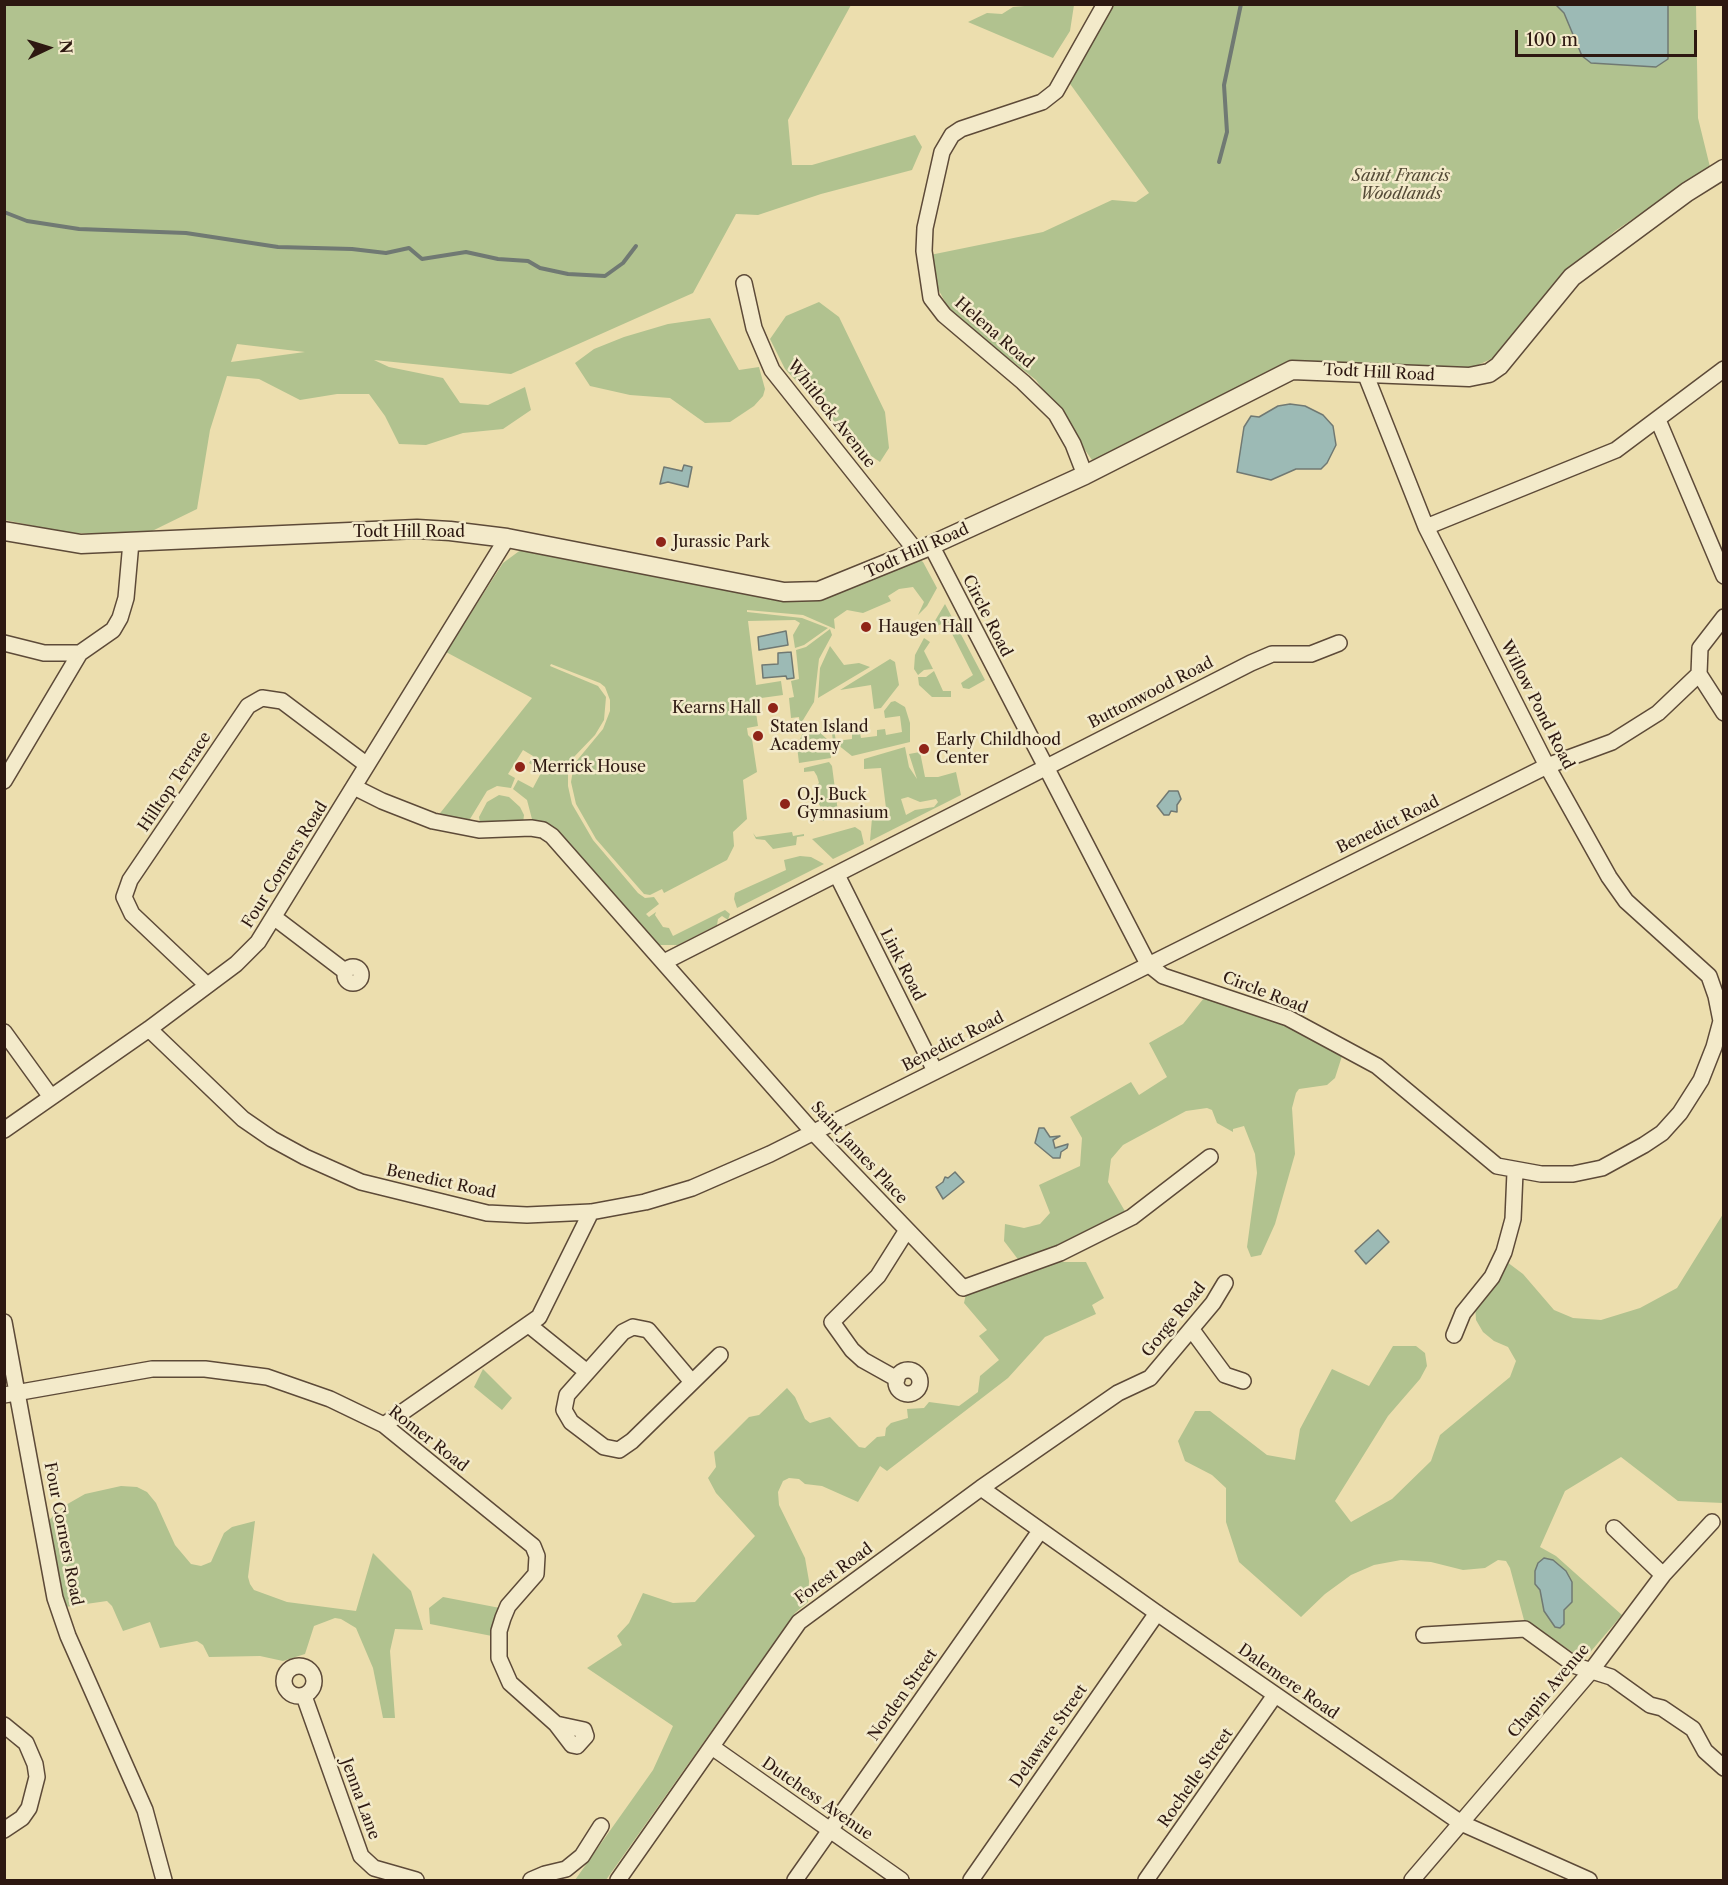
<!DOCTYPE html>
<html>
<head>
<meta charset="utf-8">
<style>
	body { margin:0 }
	#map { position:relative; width:1728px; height:1885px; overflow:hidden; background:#ecdeae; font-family:"Libre Caslon Text",serif }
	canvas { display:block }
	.frame { position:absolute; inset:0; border:6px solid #2d1811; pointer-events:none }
	.north { position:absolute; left:18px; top:18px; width:60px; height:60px; -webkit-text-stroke:4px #f3eaca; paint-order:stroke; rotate:86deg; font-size:16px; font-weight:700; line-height:24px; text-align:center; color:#2d1811 }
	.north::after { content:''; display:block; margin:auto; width:21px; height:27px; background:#2d1811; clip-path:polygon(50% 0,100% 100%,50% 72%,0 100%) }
	.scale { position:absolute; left:1515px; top:30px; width:182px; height:27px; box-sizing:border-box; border:3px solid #2d1811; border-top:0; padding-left:8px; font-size:18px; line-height:21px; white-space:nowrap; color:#2d1811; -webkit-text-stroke:4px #f3eaca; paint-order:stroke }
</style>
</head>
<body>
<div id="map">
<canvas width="1728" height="1885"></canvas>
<div class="frame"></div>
<div class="north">N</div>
<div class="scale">100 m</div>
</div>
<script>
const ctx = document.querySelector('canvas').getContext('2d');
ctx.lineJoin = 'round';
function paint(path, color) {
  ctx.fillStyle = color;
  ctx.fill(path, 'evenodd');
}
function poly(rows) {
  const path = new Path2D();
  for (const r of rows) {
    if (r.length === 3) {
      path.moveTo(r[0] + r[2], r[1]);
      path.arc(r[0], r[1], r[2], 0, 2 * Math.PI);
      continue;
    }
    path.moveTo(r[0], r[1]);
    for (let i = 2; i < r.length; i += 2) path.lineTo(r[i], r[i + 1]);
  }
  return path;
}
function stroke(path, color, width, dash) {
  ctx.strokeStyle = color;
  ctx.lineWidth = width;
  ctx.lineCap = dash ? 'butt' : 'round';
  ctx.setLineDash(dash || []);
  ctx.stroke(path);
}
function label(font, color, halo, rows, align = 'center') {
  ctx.font = font + ' "Libre Caslon Text",serif';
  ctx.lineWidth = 5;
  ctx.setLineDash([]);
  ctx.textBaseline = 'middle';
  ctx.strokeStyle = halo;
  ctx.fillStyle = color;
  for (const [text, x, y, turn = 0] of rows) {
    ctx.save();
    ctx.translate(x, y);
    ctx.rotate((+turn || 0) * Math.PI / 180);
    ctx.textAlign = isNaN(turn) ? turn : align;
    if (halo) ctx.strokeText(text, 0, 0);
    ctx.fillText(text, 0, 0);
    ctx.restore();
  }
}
paint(poly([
	[4,5,851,5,788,120,792,165,812,165,915,135,922,147,912,170,821,194,758,215,736,214,693,293,511,374,374,360,389,367,443,378,460,403,488,405,525,387,531,410,503,429,463,433,426,445,399,444,385,416,369,394,337,394,300,400,259,379,227,376,210,430,197,509,150,532,106,535,64,532,5,520],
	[237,344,305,352,231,362],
	[1036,5,1074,5,1070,31,1053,58,968,22,987,13,1002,14,1013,7],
	[1112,5,1696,5,1698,118,1710,167,1615,231,1565,275,1493,358,1476,366,1462,368,1317,362,1092,460,1036,380,951,313,936,285,930,255,1043,232,1112,200,1136,202,1149,193,1068,81],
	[819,302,839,317,885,412,889,448,880,462,858,447,785,369,770,339,786,316],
	[710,318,739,370,759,367,765,389,763,396,754,406,730,422,705,423,670,398,630,395,590,386,575,363,594,349,624,337,668,324],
	[522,549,836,593,919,559,923,562,937,588,927,606,918,615,924,602,913,587,899,589,888,596,891,601,863,613,847,610,834,619,835,629,803,615,747,610,747,612,802,618,828,628,804,645,795,648,793,635,800,623,795,620,748,621,756,685,781,681,783,695,754,699,758,726,747,728,748,735,752,739,757,772,743,780,747,819,733,832,734,846,727,860,664,893,662,889,650,895,644,894,596,839,576,804,571,782,574,764,603,729,610,711,610,700,605,687,600,683,551,664,550,666,598,686,606,697,604,720,595,735,572,759,568,772,568,786,572,804,593,840,638,893,645,898,654,897,659,904,646,914,649,917,656,912,655,915,663,927,669,928,673,936,725,910,730,914,728,920,722,916,718,919,717,925,678,945,658,945,559,833,550,825,533,823,527,800,513,789,518,780,533,788,542,771,529,763,533,756,523,750,508,774,515,778,511,788,497,786,487,791,467,824,437,817,532,698,446,652,503,563],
	[945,604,985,680,969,689,963,688,961,683,973,675,946,622,937,626,933,624],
	[830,629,832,635,819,659,814,702,800,725,799,717,791,718,789,698,794,697,791,681,799,679,796,650,806,647],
	[924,638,930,642,924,651,933,669,924,670,918,675,914,669,915,655],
	[830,646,844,665,859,663,870,667,818,698,820,668],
	[890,659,895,662,899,685,881,708,874,709,871,685,840,690],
	[934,671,943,691,951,691,951,697,932,697,919,685,918,677,926,677],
	[895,701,905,707,910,723,910,742,852,756,833,741,831,726,833,725,836,741,852,739,852,734,860,733,861,738,877,736,877,730,885,729,886,735,902,732,900,716,885,718,884,711,891,702],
	[814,727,829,741,831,758,799,763,797,746,805,728],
	[905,747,909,767,917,779,909,754,920,752,925,777,938,777,956,772,961,795,870,841,872,818,887,816,881,768,864,769,864,759],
	[908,797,920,802,936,799,938,802,934,807,915,810,906,815,901,799],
	[829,762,832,766,838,812,823,821,819,813,822,810,817,800,820,796,816,786,819,783,817,776,814,771,804,772,804,768],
	[499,795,509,797,520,807,524,815,523,823,480,823,479,817,487,802],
	[855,827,861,831,864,844,833,859,812,839],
	[792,832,793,836,804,834,804,836,797,837,796,845,773,849,765,840,756,839,753,833,756,837],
	[800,856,811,857,824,864,737,908,734,899,735,893,786,870,784,860],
	[1204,998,1304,1032,1342,1056,1335,1078,1327,1085,1299,1089,1296,1093,1292,1108,1295,1154,1275,1224,1261,1255,1251,1257,1247,1247,1257,1173,1255,1154,1244,1126,1233,1129,1233,1132,1217,1123,1212,1110,1207,1108,1186,1111,1123,1145,1111,1159,1108,1182,1126,1213,1068,1243,1020,1262,1004,1241,1005,1224,1024,1228,1040,1224,1050,1213,1039,1185,1080,1166,1082,1138,1070,1117,1131,1082,1139,1095,1167,1077,1149,1043,1183,1024],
	[1723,1214,1723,1503,1678,1501,1621,1457,1565,1491,1540,1547,1556,1556,1622,1615,1586,1657,1580,1657,1524,1620,1510,1568,1506,1561,1498,1560,1485,1568,1463,1570,1431,1562,1401,1560,1374,1565,1351,1575,1325,1594,1301,1617,1239,1562,1226,1522,1226,1488,1212,1475,1185,1461,1178,1441,1195,1411,1210,1411,1267,1455,1295,1460,1300,1429,1332,1369,1369,1386,1393,1346,1416,1346,1425,1353,1427,1366,1420,1379,1388,1416,1335,1501,1351,1522,1392,1499,1431,1461,1440,1435,1510,1377,1516,1361,1508,1347,1494,1341,1483,1332,1476,1320,1475,1304,1507,1262,1523,1274,1554,1310,1573,1318,1601,1320,1640,1308,1677,1288],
	[1056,1262,1086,1262,1104,1298,1092,1305,1096,1314,1045,1337,1008,1378,887,1471,880,1466,858,1502,822,1486,805,1484,799,1479,789,1478,783,1481,778,1492,779,1505,805,1558,809,1581,808,1602,795,1613,606,1880,575,1880,653,1770,673,1726,587,1668,622,1645,617,1636,629,1623,643,1593,673,1603,695,1602,755,1536,716,1493,708,1478,716,1467,714,1452,749,1417,759,1415,787,1388,795,1397,805,1419,810,1423,830,1417,859,1447,865,1448,877,1437,885,1436,886,1428,891,1423,908,1418,907,1409,924,1408,929,1402,959,1406,978,1392,980,1376,999,1360,979,1336,987,1330,964,1303,966,1294],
	[483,1369,512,1398,502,1410,474,1387],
	[121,1486,137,1487,147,1492,156,1503,175,1545,191,1564,201,1566,211,1562,224,1533,232,1527,255,1521,248,1577,250,1584,254,1590,287,1602,356,1611,373,1553,411,1591,423,1630,395,1629,390,1651,395,1718,383,1718,373,1668,356,1628,341,1619,335,1618,314,1626,305,1654,283,1661,260,1656,209,1657,203,1645,197,1641,160,1648,150,1622,123,1631,112,1606,107,1601,65,1607,56,1573,48,1521,64,1506,85,1494],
	[443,1597,500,1608,492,1636,430,1624,429,1608]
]), '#b1c28f');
const water = poly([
	[1556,5,1668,5,1668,59,1656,67,1591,63,1582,56,1564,13,1556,5],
	[1290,404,1305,406,1323,415,1333,426,1336,445,1327,463,1321,469,1296,469,1271,480,1237,472,1244,427,1251,416,1259,417,1278,406,1290,404],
	[684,465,692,467,688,487,668,482,660,484,664,467,682,471,684,465],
	[786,631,788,645,759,650,758,637,786,631],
	[791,652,794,678,787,679,786,676,763,678,762,665,778,664,778,653,791,652],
	[1169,791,1178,791,1181,799,1177,805,1177,812,1171,811,1169,815,1164,815,1157,806,1169,791],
	[1039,1128,1044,1128,1050,1137,1060,1136,1053,1140,1055,1148,1068,1144,1067,1148,1061,1152,1060,1158,1053,1158,1035,1143,1039,1128],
	[955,1172,964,1182,943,1199,936,1187,943,1182,945,1177,948,1178,955,1172],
	[1378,1230,1389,1242,1366,1264,1355,1251,1378,1230],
	[1544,1558,1553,1560,1566,1571,1572,1582,1572,1602,1564,1610,1564,1624,1560,1628,1555,1627,1544,1611,1540,1590,1535,1584,1535,1571,1538,1563,1544,1558]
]);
paint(water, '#9cbab5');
stroke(water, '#707973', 1.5);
stroke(poly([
	[1219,162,1227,132,1224,85,1241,4],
	[4,212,27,221,79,229,186,233,278,247,352,249,386,253,409,248,422,259,466,252,498,259,528,261,540,268,568,274,605,276,623,263,636,246]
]), '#707973', 4);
const minor = poly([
	[744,283,754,328,772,370,917,552],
	[1658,420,1724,576],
	[1085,475,1073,444,1056,414,1023,382,944,315,931,298,924,251,925,228,942,152,952,135,961,129,1042,102,1056,91,1105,4],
	[1426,527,1616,450,1724,369],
	[931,545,1148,964,1163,976,1288,1018,1377,1066,1497,1166,1541,1174,1573,1174,1602,1168,1644,1145,1662,1133,1680,1113,1701,1080,1714,1047,1721,1021,1716,996,1709,976,1626,901,1609,877,1547,766,1426,527,1365,373],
	[4,643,44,653,80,653],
	[1699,674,1724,713],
	[4,781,80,653,113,630,120,618,126,598,131,542],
	[354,787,382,801,433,821,479,830,531,828,543,830,552,836,813,1132,963,1288,1060,1253,1132,1217,1210,1157],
	[837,875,935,1071],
	[275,918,346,972],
	[664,962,1251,663,1272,654,1311,654,1339,643],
	[353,975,8],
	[207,985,132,914,124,897,130,880,248,706,262,698,282,701,367,765],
	[149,1029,243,1119,272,1139,305,1157,361,1182,487,1213,527,1215,591,1212,645,1202,692,1188,770,1154,1547,766,1612,742,1658,713,1699,674,1700,648,1724,617],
	[4,1032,51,1097],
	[4,1130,149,1029,236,964,258,942,507,538],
	[4,1322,55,1598,68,1636,145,1810,164,1880],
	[530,1326,587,1372],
	[1192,1330,1225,1375,1243,1381],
	[1454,1335,1463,1313,1492,1277,1504,1252,1513,1219,1515,1172],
	[908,1382,12],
	[897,1379,863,1360,852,1350,832,1322,878,1276,907,1230],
	[692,1382,648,1330,633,1327,623,1332,567,1395,564,1410,571,1422,604,1447,619,1450,632,1441,720,1355],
	[4,1395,152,1369,205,1369,267,1377,330,1399,384,1425,533,1546,537,1556,536,1574,508,1606,503,1618,499,1631,499,1658,510,1683,556,1724,572,1745,577,1746,586,1736,584,1730,556,1724],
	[384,1425,539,1317,591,1212],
	[981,1488,1157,1613,1461,1823,1589,1880],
	[1614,1528,1663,1575],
	[1424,1635,1525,1629,1576,1666,1611,1677,1650,1705,1662,1708,1693,1729,1705,1751,1724,1768],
	[299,1681,15],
	[304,1696,361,1856,374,1868,416,1880],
	[4,1725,26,1743,35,1764,37,1777,29,1808,22,1818,4,1830],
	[712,1747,901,1880],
	[531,1880,545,1874,566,1869,582,1856,601,1826],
	[618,1880,799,1622,981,1488,1118,1393,1150,1378,1213,1303,1225,1283],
	[795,1880,1040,1531],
	[971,1880,1157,1613],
	[1146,1880,1275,1695],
	[1412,1880,1591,1671,1663,1575,1712,1522]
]);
const tertiary = poly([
	[4,531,81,544,417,529,450,531,507,538,784,592,819,591,925,548,1085,475,1292,370,1469,377,1489,373,1499,366,1572,277,1687,192,1724,169]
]);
stroke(minor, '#5d4a38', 18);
stroke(tertiary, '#5d4a38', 21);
stroke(minor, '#f3eaca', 15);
stroke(tertiary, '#f3eaca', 18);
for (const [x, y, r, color] of [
	[661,542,6,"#8f2418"],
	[866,627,6,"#8f2418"],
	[773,708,6,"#8f2418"],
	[758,736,6,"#8f2418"],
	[924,749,6,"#8f2418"],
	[520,767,6,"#8f2418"],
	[785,804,6,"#8f2418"]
]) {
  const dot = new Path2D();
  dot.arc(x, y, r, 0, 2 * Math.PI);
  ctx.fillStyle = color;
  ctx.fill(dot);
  stroke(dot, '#f3eaca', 2);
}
label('italic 16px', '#554b37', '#f3eaca', [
	["Saint Francis",1401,176],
	["Woodlands",1401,194]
]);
label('16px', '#2d1811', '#f3eaca', [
	["Helena Road",994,333,41],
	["Todt Hill Road",1379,373,3],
	["Whitlock Avenue",831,414,52],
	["Todt Hill Road",409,532],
	["Todt Hill Road",917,551,-24],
	["Circle Road",987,616,63],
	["Buttonwood Road",1151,693,-27],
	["Willow Pond Road",1537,705,63],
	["Hilltop Terrace",175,782,-56],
	["Benedict Road",1388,825,-26],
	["Four Corners Road",285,865,-58],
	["Link Road",902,965,63],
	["Circle Road",1265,993,21],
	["Benedict Road",953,1042,-27],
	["Saint James Place",859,1153,47],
	["Benedict Road",441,1182,12],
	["Gorge Road",1174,1320,-51],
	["Romer Road",428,1439,38],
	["Four Corners Road",63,1534,79],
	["Forest Road",834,1574,-36],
	["Dalemere Road",1288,1682,35],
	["Chapin Avenue",1549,1691,-50],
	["Norden Street",903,1695,-55],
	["Delaware Street",1049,1736,-55],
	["Rochelle Street",1196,1778,-55],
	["Jenna Lane",360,1799,70],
	["Dutchess Avenue",817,1799,35]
]);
label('16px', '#2d1811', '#f3eaca', [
	["Jurassic Park",673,542],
	["Haugen Hall",878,627],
	["Kearns Hall",761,708,"right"],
	["Staten Island",770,727],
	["Academy",770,745],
	["Early Childhood",936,740],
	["Center",936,758],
	["Merrick House",532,767],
	["O.J. Buck",797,795],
	["Gymnasium",797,813]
], 'left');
</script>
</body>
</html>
